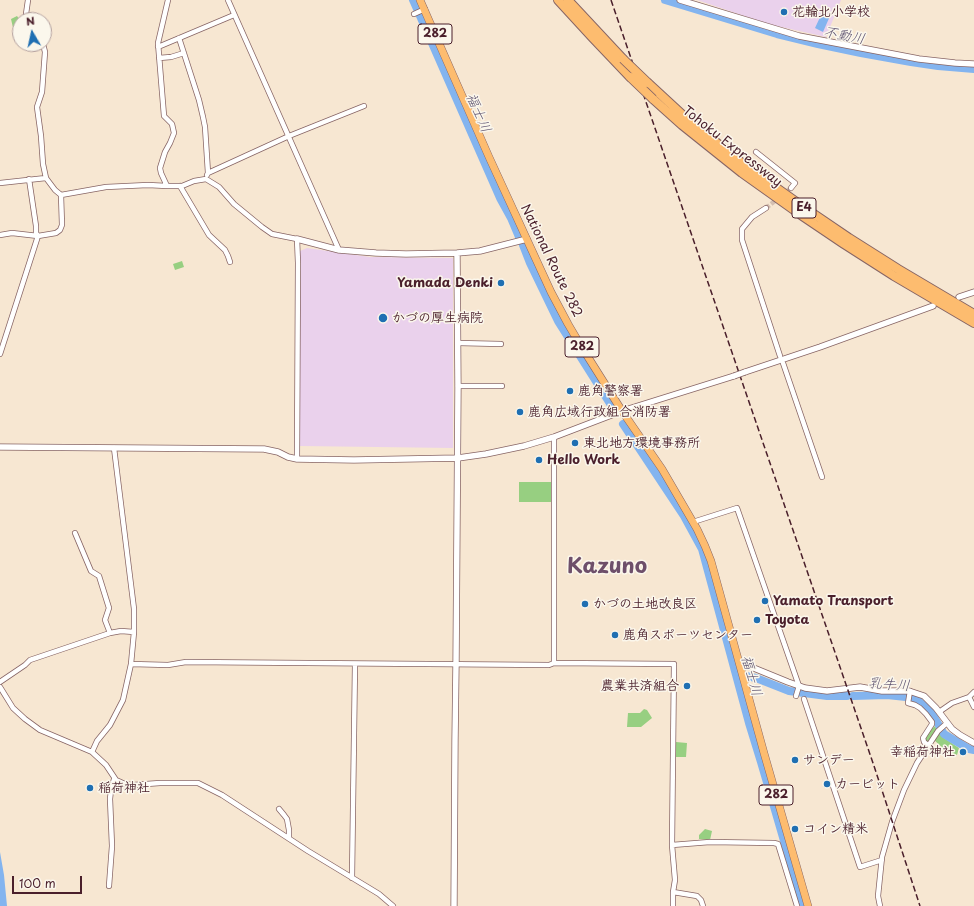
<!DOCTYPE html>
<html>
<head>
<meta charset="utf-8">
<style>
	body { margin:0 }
	#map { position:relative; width:974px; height:906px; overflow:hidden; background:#f7e7d2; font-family:"Playpen Sans",sans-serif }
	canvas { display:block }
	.north { position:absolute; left:12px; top:12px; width:40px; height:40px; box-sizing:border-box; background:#fbf7ec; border:1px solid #b4a19f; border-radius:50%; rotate:351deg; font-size:11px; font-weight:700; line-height:16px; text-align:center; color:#4a1f2b }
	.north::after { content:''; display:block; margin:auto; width:14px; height:18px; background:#1f6fb2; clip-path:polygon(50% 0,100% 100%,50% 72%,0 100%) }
	.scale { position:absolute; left:12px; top:876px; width:70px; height:18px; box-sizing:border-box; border:2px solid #4a1f2b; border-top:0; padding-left:5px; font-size:12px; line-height:14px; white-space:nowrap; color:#4a1f2b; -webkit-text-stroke:3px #fbf7ec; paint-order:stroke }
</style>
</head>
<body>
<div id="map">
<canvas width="974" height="906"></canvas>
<div class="north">N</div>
<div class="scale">100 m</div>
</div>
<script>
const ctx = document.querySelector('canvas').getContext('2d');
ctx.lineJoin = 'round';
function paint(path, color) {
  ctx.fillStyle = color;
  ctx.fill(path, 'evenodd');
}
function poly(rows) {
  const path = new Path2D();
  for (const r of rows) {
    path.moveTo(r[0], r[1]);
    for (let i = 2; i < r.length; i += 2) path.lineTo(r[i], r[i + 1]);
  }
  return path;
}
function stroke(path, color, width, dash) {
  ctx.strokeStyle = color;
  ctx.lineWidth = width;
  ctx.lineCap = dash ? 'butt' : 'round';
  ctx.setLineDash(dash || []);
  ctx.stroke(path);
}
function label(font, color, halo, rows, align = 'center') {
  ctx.font = font + ' "Playpen Sans","Klee One",sans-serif';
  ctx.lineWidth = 3;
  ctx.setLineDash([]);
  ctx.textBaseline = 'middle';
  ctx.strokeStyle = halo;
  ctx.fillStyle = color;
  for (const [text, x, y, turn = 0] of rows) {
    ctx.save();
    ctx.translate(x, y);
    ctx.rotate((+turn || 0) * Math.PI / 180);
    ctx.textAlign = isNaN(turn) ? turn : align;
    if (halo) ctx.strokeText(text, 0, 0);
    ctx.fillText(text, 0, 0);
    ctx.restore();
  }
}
paint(poly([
	[697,0,841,0,826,37,768,24],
	[307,248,370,257,453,258,453,448,300,446,300,251]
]), '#ead1ec');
paint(poly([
	[17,16,20,20,20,32,14,32,11,19],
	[182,261,184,267,175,270,173,264],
	[519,482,552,482,551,502,519,502],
	[644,709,647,710,652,718,641,727,627,727,628,713,640,713],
	[935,726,937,730,927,743,924,741,925,737,928,732],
	[939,732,944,738,959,748,957,755,944,749,934,740],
	[676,742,687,743,686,757,675,757],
	[705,829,712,831,710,840,699,839,699,835]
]), '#97cf81');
paint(poly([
	[822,13,830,16,823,32,815,28],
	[0,852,4,875,7,906,0,906]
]), '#83b4ef');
stroke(poly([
	[413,0,500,198,511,218,519,237],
	[665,0,777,34,818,44,861,53,911,62,938,66,974,69],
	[523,245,530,263,558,321,611,405],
	[623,424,684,516,702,549,749,723,761,762,766,779,803,906],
	[737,674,756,678,789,691,827,696,847,696],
	[853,696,887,695,906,697,916,699,931,712,944,734,969,749,974,750]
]), '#83b4ef', 8);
stroke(poly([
	[766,208,791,188]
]), '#d4bfb1', 4.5, [4.5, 2]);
const minor = poly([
	[228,0,339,250],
	[414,14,425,9],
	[26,20,26,14,28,0],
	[179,38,199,100,203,117,205,127,208,173,207,175],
	[43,44,45,52,42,92,37,107,41,136,43,164,46,178,55,190,61,195,106,187,148,185,167,186,182,186,194,181,206,179,219,187,234,204,262,227,272,234,297,239,298,263,297,459],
	[158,47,234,15],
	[159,58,171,57,184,53],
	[756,152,795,183,791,188],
	[208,173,289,136,364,106],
	[0,183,46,178],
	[167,186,161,173,160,168,165,152,170,143,174,133,172,124,164,116,158,43,168,0],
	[180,186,209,235,225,250,228,256,230,262],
	[766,208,752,217,742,229,742,240,780,356],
	[0,235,12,233,38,236,56,233,60,230,62,225,61,195],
	[458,343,501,344],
	[0,354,38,236,36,233,36,226,29,179],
	[783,363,822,477],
	[458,386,502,386],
	[693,522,737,508,799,686,796,696],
	[75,533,91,571,99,576,109,608,105,620,110,633],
	[554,663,554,437],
	[131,664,168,665,186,662,549,665,554,663,674,664,672,845,675,880,673,892,673,906],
	[0,682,25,665,30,660,110,633,121,631,134,632],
	[0,687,13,708,25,719,40,730,92,752,106,765,116,780,125,784,133,785,160,783,198,783,222,795,308,851,379,894,393,906],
	[910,691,908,703,915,705,920,708,926,714,932,722,932,724,923,738,924,742,928,745],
	[969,697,974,707],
	[804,699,860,867,882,860],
	[939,712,952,703,969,697,974,692],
	[92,752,97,741,110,725,123,700,131,664,134,632,134,609,114,448],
	[279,809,284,815,287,819,289,830,289,838],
	[672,845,710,842,774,843,778,844,797,906],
	[352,878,355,664],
	[109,886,112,846,110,799,111,790,114,779],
	[673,892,697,896,701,900,703,906],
	[880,906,878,896,882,857,892,822,904,790,917,763,938,731,947,723]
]);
const tertiary = poly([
	[680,0,799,36,919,59,955,63,974,64],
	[297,239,339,250,376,253,406,254,457,253,480,251,527,239],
	[959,297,974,292],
	[745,372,820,347,933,306],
	[0,447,264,449,278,452,288,457,297,459,354,460,458,458,486,454,524,446,554,437,622,411,734,376],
	[739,662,788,682,805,688,827,691,860,687,882,691,909,691,924,696,936,708,952,729,960,735,974,743],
	[454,906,455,740,456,664,458,388,457,253]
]);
const trunk = poly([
	[420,0,489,157,551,292,568,324,581,346,622,411,662,469,697,529,705,546,711,561,764,753,808,906]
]);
const motorway = poly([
	[558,0,592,37,630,77],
	[568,0,623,59],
	[648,83,687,119,747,167,805,208,849,238,898,269,974,314],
	[653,99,682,125,742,173,801,215,844,244,894,276,974,323]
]);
stroke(minor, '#876565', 6);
stroke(tertiary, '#876565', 7);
stroke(trunk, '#876565', 8);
stroke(motorway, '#876565', 10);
stroke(minor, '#fff', 4.5);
stroke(tertiary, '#fff', 5.5);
stroke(trunk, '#fdbc6f', 7);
stroke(motorway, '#fdbc6f', 8);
stroke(poly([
	[611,0,874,766,920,906]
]), '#4a1f2b', 1.5, [6, 3]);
const tertiaryBridge = poly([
	[734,376,745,372]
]);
const motorwayBridge = poly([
	[623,59,648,83],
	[630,77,653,99]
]);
stroke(tertiaryBridge, '#876565', 7, []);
stroke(motorwayBridge, '#876565', 10, []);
stroke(tertiaryBridge, '#fff', 5.5);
stroke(motorwayBridge, '#fdbc6f', 8);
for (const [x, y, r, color] of [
	[784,12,4,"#1f6fb2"],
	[501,283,4,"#1f6fb2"],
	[383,318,5,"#1f6fb2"],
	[570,391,4,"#1f6fb2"],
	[520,412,4,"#1f6fb2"],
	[575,443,4,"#1f6fb2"],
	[539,460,4,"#1f6fb2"],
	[765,601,4,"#1f6fb2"],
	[585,604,4,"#1f6fb2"],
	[757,620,4,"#1f6fb2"],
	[615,635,4,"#1f6fb2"],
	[687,686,4,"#1f6fb2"],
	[963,752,4,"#1f6fb2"],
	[795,760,4,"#1f6fb2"],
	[827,784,4,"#1f6fb2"],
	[90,788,4,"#1f6fb2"],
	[795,829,4,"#1f6fb2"]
]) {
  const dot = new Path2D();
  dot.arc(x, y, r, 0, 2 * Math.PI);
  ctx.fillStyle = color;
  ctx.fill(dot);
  stroke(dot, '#fbf7ec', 1.5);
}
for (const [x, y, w] of [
	[435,34,34],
	[804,208,24],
	[582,347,34],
	[776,795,34]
]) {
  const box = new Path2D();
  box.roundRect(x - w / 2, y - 10, w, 20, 3);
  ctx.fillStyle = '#fbf7ec';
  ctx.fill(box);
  stroke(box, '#4a1f2b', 1);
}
label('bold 12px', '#4a1f2b', null, [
	["282",435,34],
	["E4",804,208],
	["282",582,347],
	["282",776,795]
]);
label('bold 13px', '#4a1f2b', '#fbf7ec', [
	["花輪北小学校",792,12],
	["Yamada Denki",493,283,"right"],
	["かづの厚生病院",392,318],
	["鹿角警察署",578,391],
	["鹿角広域行政組合消防署",528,412],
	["東北地方環境事務所",583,443],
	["Hello Work",547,460],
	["Yamato Transport",773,601],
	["かづの土地改良区",593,604],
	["Toyota",765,620],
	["鹿角スポーツセンター",623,635],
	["農業共済組合",679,686,"right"],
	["幸稲荷神社",955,752,"right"],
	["サンデー",803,760],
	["カービット",835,784],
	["稲荷神社",98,788],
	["コイン精米",803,829]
], 'left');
label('13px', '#4a1f2b', '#fbf7ec', [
	["Tohoku Expressway",732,147,38],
	["National Route 282",551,261,64]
]);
label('italic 14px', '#5e5370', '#fbf7ec', [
	["不動川",844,36,11],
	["福士川",478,113,66],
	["福士川",751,676,74],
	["乳牛川",889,685,4]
]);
label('bold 21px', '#6e4f6a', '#fbf7ec', [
	["Kazuno",607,567]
]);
</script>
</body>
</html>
